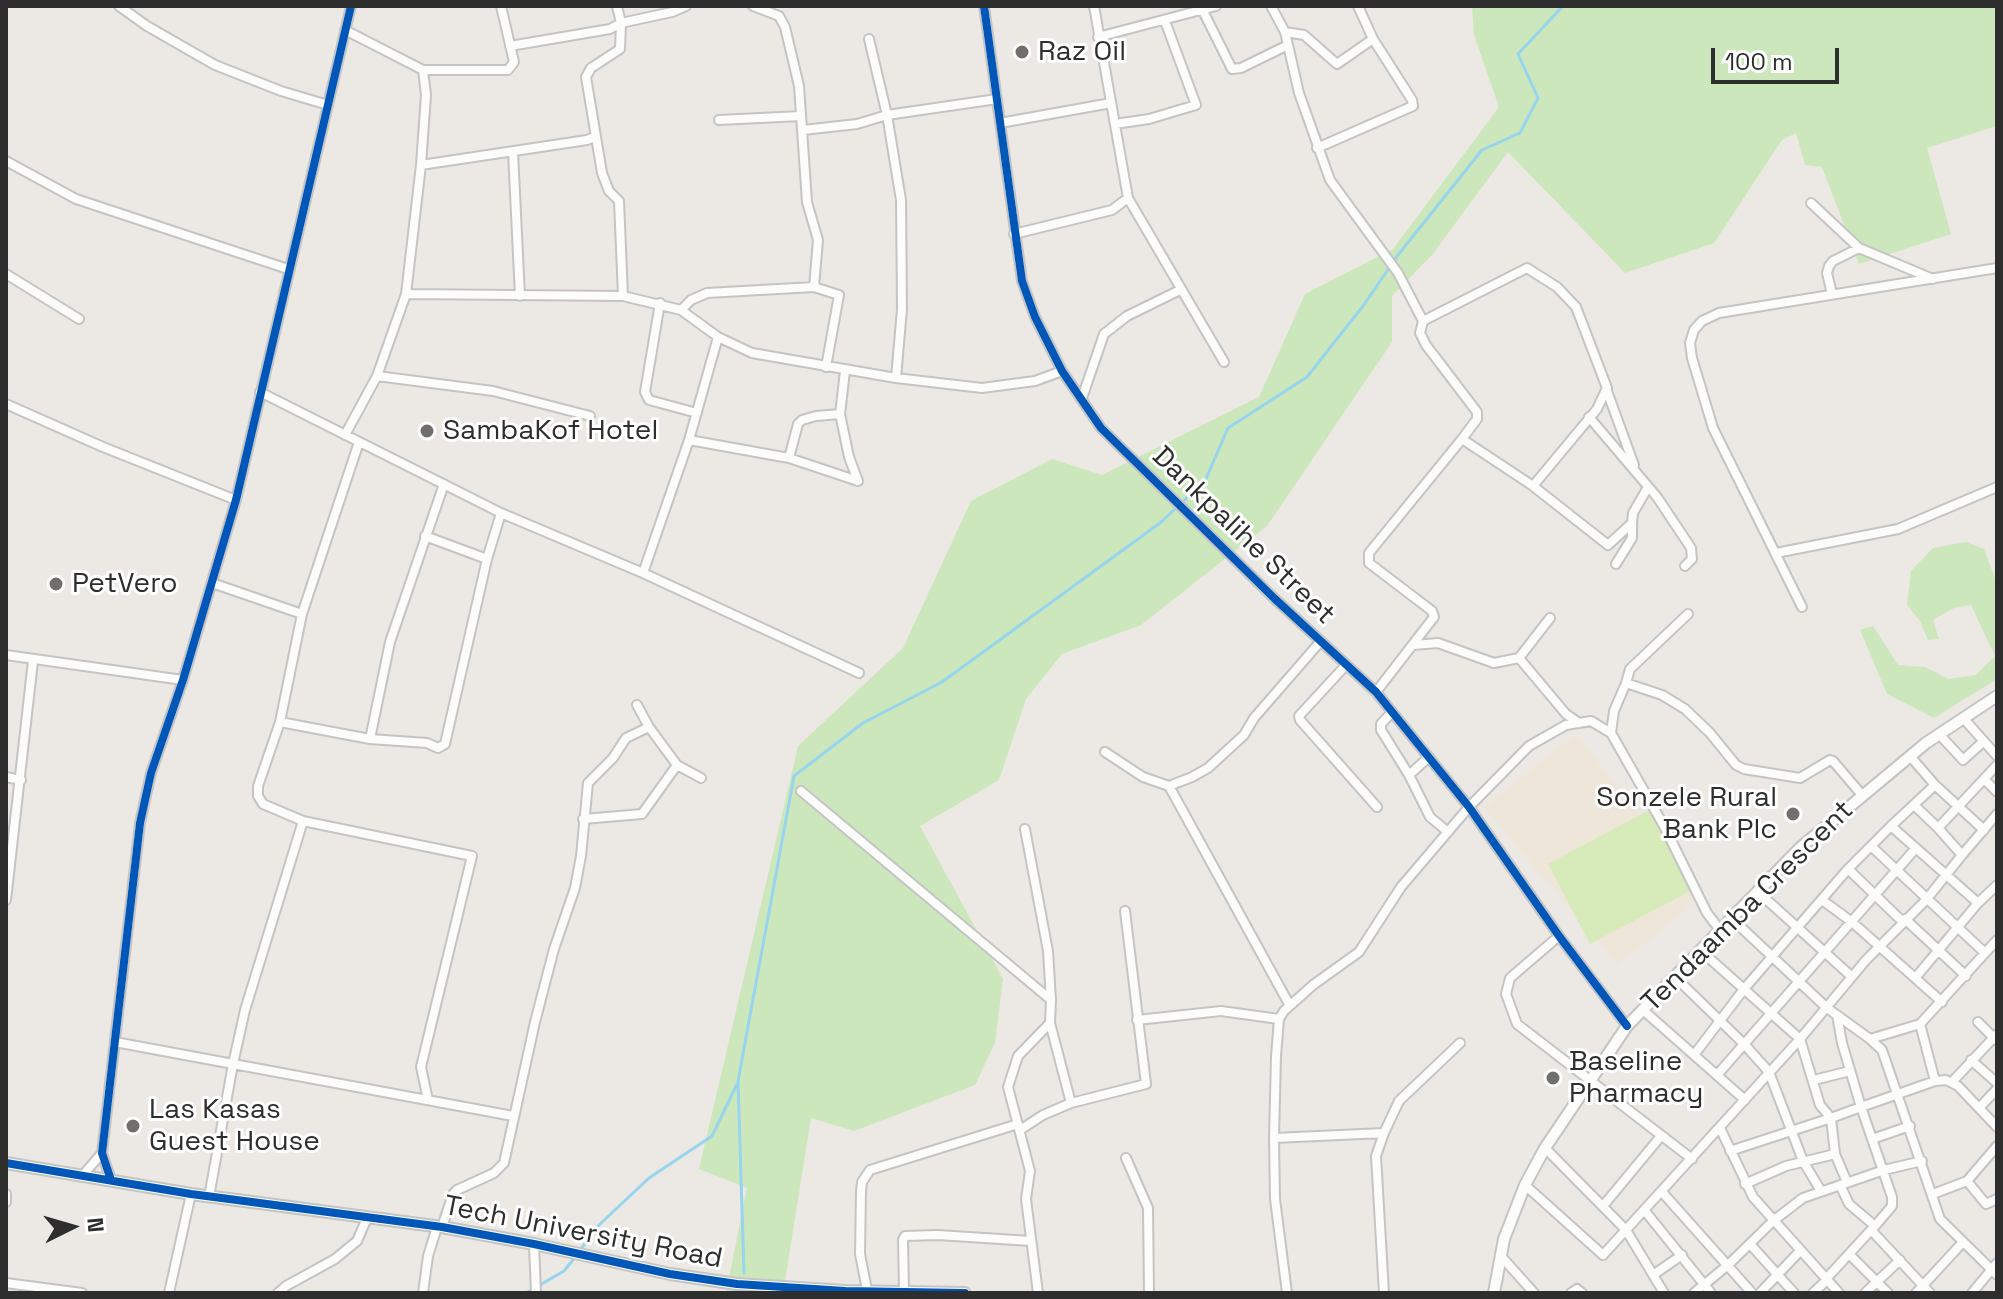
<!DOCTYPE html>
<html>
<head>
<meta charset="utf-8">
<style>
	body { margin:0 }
	#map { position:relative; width:2003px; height:1299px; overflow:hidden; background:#ece8e4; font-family:"Space Grotesk",sans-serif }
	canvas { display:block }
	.frame { position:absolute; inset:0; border:8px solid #2e2e2e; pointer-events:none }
	.north { position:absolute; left:32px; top:1187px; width:80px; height:80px; -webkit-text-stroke:6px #fff; paint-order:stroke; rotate:85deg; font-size:22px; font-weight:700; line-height:32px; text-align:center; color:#2e2e2e }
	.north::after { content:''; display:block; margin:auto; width:28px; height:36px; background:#2e2e2e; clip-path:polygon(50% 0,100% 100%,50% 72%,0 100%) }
	.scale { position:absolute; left:1711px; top:48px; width:128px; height:36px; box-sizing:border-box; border:4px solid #2e2e2e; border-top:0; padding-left:10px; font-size:24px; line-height:28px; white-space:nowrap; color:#2e2e2e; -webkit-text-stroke:6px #fff; paint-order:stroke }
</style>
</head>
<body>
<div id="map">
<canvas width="2003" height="1299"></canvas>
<div class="frame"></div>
<div class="north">N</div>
<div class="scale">100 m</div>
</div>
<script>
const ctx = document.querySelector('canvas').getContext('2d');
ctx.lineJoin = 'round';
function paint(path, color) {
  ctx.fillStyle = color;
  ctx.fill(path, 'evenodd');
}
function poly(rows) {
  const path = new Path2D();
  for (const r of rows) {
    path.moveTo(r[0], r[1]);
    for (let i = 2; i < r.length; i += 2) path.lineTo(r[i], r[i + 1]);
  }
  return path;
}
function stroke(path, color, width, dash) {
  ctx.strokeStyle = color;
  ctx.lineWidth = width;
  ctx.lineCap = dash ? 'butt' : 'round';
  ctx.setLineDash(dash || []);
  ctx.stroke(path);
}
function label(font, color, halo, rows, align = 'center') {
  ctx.font = font + ' "Space Grotesk",sans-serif';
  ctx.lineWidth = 6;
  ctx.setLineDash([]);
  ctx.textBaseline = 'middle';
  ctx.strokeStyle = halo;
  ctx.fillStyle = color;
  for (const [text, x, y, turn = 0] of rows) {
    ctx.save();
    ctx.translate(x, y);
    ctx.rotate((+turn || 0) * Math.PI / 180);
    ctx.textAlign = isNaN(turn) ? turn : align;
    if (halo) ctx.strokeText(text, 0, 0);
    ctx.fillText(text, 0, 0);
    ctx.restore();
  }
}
paint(poly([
	[1576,734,1703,896,1617,965,1484,807]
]), '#eee7d9');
paint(poly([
	[1472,6,1997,6,1997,126,1927,148,1951,234,1859,264,1822,167,1805,165,1796,133,1782,140,1714,243,1625,273,1508,152,1432,255,1392,296,1392,342,1267,526,1141,625,1062,654,1026,699,999,780,920,826,1003,979,995,1043,975,1085,854,1131,811,1118,783,1293,726,1293,747,1188,699,1169,798,746,903,648,971,501,1052,459,1102,475,1259,397,1305,294,1393,249,1499,107,1474,35],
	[1966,542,1984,549,1997,584,1997,679,1934,718,1887,694,1860,630,1873,626,1898,665,1925,667,1948,679,1976,675,1995,656,1971,605,1954,608,1933,620,1939,639,1928,640,1920,621,1907,605,1911,571,1933,548]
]), '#cde7bc');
paint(poly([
	[1651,809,1694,889,1590,944,1548,864]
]), '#d7ebba');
stroke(poly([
	[581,1249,599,1225,649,1178,712,1136,737,1084],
	[744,1273,738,1081,794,776,863,723,942,682,1160,523,1205,481,1228,428,1307,377,1363,306,1398,255,1482,150,1520,133,1538,98,1518,54,1563,6],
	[526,1293,564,1271,576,1256]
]), '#97d4ed', 3);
const minor = poly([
	[119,6,147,26,215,65,281,91,328,105],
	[617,6,621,23,620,49,591,68,586,77,602,173,609,191,619,201,623,296],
	[753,6,779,16,785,27,799,86,807,202,818,240,814,287],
	[984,6,1022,281,1035,317,1062,371,1101,428,1275,599,1376,692,1469,807,1559,936,1627,1026],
	[1094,6,1128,198,1224,362],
	[1271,6,1285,32,1299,93,1330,180,1398,273,1423,321,1420,333,1426,345,1477,412,1477,419,1462,439,1369,553,1369,563,1432,611,1434,617,1376,692],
	[1203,11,1232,69,1241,68,1288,45],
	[345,30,423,70,508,70,514,62,501,6],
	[1285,32,1304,35,1337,64,1373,39],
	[1098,37,1216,6],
	[869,39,887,115,901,200,902,309,896,378],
	[510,46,610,29,621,23,672,12,686,6],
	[719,120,801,116],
	[1000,123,1111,103],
	[1115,124,1149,119,1196,105,1165,21],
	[803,130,857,124,887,115,997,99],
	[1317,148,1413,106,1412,100,1373,39,1358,6],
	[513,152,520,296],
	[6,161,76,199,288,269],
	[421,165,587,140,594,137],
	[1811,203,1859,248,1933,279],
	[1014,234,1112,210,1128,198],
	[6,274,79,319],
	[406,294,623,296,681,310,718,337,752,353,896,378,982,388,1035,381,1062,371],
	[1832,294,1827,273,1829,266,1833,261,1859,248],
	[660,303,645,392,649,400,697,413],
	[681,310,691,300,707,293,814,287,839,295,826,367],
	[1423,321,1527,268,1557,287,1576,307,1607,388,1597,409,1533,486,1462,439],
	[377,376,493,391,590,416],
	[1607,391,1634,465],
	[260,392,501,513,643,573,859,673],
	[1082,398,1104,334,1127,316,1180,290],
	[6,404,103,447,236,500],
	[840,414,849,457,858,481],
	[1589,417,1657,497,1691,548,1692,559,1685,566],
	[345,435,377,376,406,294,421,165,426,95,423,70],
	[689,440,789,458,858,481],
	[359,442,302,614,280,722,258,786,258,796,263,804,303,821,472,856,421,1067,428,1100],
	[789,458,798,424,802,420,816,416,840,414,845,371],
	[1533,486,1608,545,1632,523,1633,513,1648,487],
	[425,536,487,559],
	[1776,553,1898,529,1997,487],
	[1616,564,1632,538,1632,523],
	[643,573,689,440,718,337],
	[212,583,302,614],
	[1802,607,1713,428,1692,358,1690,343,1694,330,1702,321,1719,313,1997,268],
	[1688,614,1630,669,1626,683,1662,695,1685,709,1710,733,1736,765,1744,769,1800,778,1830,760,1833,761,1862,795],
	[1413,645,1438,643,1494,663,1519,658,1566,714,1579,723],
	[6,655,183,680],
	[1519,658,1550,618],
	[1346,665,1299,716,1300,720,1377,807],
	[1626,683,1614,711,1611,733,1664,826,1707,913,1720,930],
	[637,705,649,727,677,765],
	[1392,712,1381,724,1381,730,1409,775,1430,817,1448,832],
	[1964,719,1997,756],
	[280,722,370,739,427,743,438,748,445,744,487,559,501,513],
	[1939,734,1963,760,1984,741],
	[370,739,390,642,444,484],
	[1105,752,1143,777,1169,786,1192,777,1208,768,1244,735,1254,718,1320,642],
	[1910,756,1935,785,1984,830],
	[1409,775,1429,757],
	[6,777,21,780],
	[1984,779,1997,792],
	[1169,786,1289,1004],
	[801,791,1051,1000,1050,1023,1018,1056,1008,1087,1030,1171,1026,1199,1038,1293],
	[1914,805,1938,828],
	[583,819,642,814,677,765,701,778],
	[1891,826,1935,785],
	[1025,829,1048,951,1051,1000],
	[1871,846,1985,953],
	[1962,855,1997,814],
	[1848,869,1903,922],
	[1757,891,1851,976],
	[6,900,33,661],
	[1822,900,1852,922,1942,1002],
	[1731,918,1827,1008,1870,1039,1882,1050,1940,1219,1997,1275],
	[1905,919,1966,976],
	[1559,936,1510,978,1506,994,1517,1024,1692,1159],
	[1700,950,1800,1039,1820,1105,1831,1118,1730,1151],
	[1675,977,1745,1045,1769,1072,1803,1161,1821,1191],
	[1916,977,1978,903,1997,885],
	[1643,1010,1694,1055,1744,989,1848,869,1891,826,1978,903],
	[1837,1015,1842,1043,1861,1107,1831,1118,1835,1154,1847,1182],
	[1137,1020,1221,1011,1279,1019],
	[1978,1022,1996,1040],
	[1050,1023,1071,1103],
	[1920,1024,1935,1081],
	[1870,1039,1920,1024,1997,940],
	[115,1042,513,1116],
	[1694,1055,1745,1100],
	[1971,1060,1997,1083],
	[1717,1075,1916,848],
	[1814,1080,1850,1071],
	[1952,1082,1997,1034],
	[1979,1108,1997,1089],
	[1910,1126,1872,1139,1861,1107,1935,1081,1946,1080,1958,1086,1997,1127],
	[1720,1128,1753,1197,1839,1293],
	[1020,1130,1043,1115,1071,1103,1146,1084,1125,911],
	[1384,1133,1399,1101,1460,1043],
	[1274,1138,1384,1133,1376,1156,1384,1293],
	[1545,1148,1626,1230,1664,1293],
	[1126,1158,1148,1208,1149,1293],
	[83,1175,102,1153],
	[111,1180,102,1153,140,823,151,773,183,680,236,500,351,6],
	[1967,1181,1986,1204,1997,1199],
	[1745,1184,1786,1166,1835,1154],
	[1525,1185,1603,1255,1800,1039,1866,960,1926,900,1962,855,1938,828,1997,765],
	[1840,1185,1849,1204,1875,1226,1892,1206,1892,1197,1872,1139],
	[1662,1192,1752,1293],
	[6,1194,6,1202],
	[1933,1194,1967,1181,1997,1146],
	[209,1197,233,1064,245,1010,303,821],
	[1603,1206,1661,1136],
	[1645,1211,1711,1293],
	[1875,1226,1871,1230,1930,1293],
	[442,1227,453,1194,457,1190,494,1173,504,1163,535,1022,554,949,575,888,581,856,588,783,613,758,626,738,649,727],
	[534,1244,536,1293],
	[1750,1244,1794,1293],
	[1849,1254,1888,1293],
	[1500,1255,1534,1293],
	[1653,1275,1682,1255],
	[1826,1279,1871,1230],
	[6,1283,82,1293],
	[867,1290,860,1254,861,1191,862,1182,870,1170,1018,1124],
	[904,1291,903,1240,905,1236,938,1235,1031,1241],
	[169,1293,191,1194],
	[278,1293,286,1286,335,1259,357,1241,367,1218],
	[423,1293,428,1256,437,1227],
	[1287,1293,1275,1199,1274,1138,1276,1056,1279,1019,1284,1011,1313,985,1359,952,1401,887,1469,807,1529,746,1566,725,1591,721,1611,733],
	[1571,1293,1577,1289,1582,1293],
	[1694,1293,1728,1265,1773,1221,1803,1198,1884,1170,1922,1161],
	[1760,1293,1800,1251],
	[1813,1293,1827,1280],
	[1865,1293,1900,1260],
	[1916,1293,1963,1242],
	[1972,1293,1997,1263]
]);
const tertiary = poly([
	[6,1163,191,1194,442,1227,534,1244,670,1274,737,1284,845,1291,965,1293],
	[1494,1293,1504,1239,1525,1185,1545,1148,1627,1026,1800,848,1926,743,1997,696]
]);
stroke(minor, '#c5c4c5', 12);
stroke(tertiary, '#c5c4c5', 14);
stroke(minor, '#fcfcfb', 8);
stroke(tertiary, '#fcfcfb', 10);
stroke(poly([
	[984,6,1022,281,1035,317,1062,371,1101,428,1275,599,1376,692,1469,807,1559,936,1627,1026],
	[6,1163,191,1194,442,1227,534,1244,670,1274,737,1284,845,1291,965,1293],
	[111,1180,102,1153,140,823,151,773,183,680,236,500,351,6]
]), '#0057b8', 8);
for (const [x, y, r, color] of [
	[1022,52,8,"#706f6e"],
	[427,431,8,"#706f6e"],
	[56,584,8,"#706f6e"],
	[1793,814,8,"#706f6e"],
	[1553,1078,8,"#706f6e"],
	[133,1126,8,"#706f6e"]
]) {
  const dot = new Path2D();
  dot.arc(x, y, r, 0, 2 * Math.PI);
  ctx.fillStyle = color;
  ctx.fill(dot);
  stroke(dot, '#fff', 3);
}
label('28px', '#2e2e2e', '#fff', [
	["Raz Oil",1038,52],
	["SambaKof Hotel",443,431],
	["PetVero",72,584],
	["Sonzele Rural",1777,798,"right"],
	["Bank Plc",1777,830,"right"],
	["Baseline",1569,1062],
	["Pharmacy",1569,1094],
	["Las Kasas",149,1110],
	["Guest House",149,1142]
], 'left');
label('28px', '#2e2e2e', '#fff', [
	["Dankpalihe Street",1243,536,44],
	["Tendaamba Crescent",1748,907,-45],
	["Tech University Road",583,1233,11]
]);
</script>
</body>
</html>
